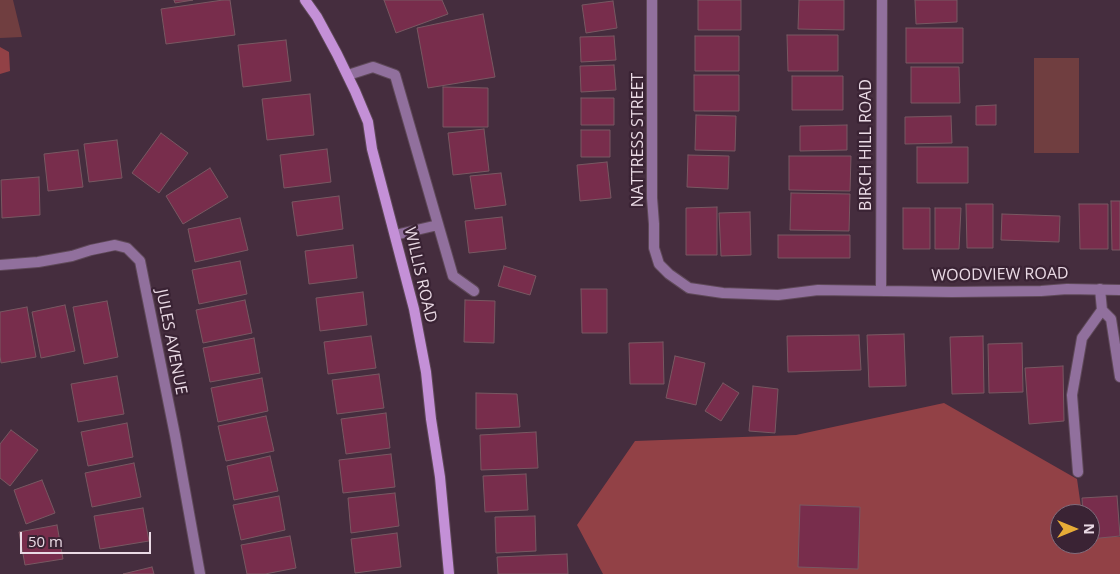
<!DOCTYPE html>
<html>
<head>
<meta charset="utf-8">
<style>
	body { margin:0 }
	#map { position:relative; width:1120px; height:574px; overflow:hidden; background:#452d3e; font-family:"Open Sans",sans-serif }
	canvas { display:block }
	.north { position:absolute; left:1050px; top:504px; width:50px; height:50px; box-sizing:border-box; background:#3a2334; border:1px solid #806c7b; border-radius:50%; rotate:90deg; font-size:14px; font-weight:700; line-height:20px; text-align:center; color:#eadae5 }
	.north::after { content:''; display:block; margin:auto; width:18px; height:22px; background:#e7ac37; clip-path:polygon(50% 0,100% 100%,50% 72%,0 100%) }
	.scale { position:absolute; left:20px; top:532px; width:131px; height:22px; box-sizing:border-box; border:2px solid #eadae5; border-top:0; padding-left:6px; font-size:15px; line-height:18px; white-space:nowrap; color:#eadae5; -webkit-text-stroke:4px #3a2334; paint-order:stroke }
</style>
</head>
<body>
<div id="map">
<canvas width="1120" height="574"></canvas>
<div class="north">N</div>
<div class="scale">50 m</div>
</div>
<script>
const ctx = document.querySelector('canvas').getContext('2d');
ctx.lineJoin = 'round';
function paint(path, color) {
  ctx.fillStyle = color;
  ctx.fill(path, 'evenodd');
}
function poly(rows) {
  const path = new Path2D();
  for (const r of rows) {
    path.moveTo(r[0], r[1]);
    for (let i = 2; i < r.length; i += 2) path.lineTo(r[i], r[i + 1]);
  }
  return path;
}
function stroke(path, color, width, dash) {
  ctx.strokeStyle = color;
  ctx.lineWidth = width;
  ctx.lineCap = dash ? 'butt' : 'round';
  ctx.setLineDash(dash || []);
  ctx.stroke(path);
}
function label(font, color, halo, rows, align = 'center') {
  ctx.font = font + ' "Open Sans",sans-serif';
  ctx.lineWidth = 4.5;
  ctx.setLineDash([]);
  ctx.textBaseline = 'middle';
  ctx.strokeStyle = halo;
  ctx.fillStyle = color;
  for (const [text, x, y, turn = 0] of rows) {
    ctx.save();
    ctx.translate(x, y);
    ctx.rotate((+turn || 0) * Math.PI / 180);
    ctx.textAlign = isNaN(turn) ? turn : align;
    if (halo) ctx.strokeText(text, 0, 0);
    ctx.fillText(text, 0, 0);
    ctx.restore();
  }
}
paint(poly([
	[0,0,13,0,22,37,0,38],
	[1034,58,1079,58,1079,153,1034,153]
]), '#703e40');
paint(poly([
	[0,47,9,52,10,71,0,74],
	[944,403,1077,479,1082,514,1060,514,1060,544,1090,544,1090,536,1120,537,1120,574,603,574,577,525,635,441,796,435]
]), '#924146');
const building = poly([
	[174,0,193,0,175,3,174,0],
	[223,0,230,0,235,35,166,44,161,9,223,0],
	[384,0,442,0,448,14,396,33,384,0],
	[698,0,741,0,741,30,698,30,698,0],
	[799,0,844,0,844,30,798,29,799,0],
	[915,0,957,0,957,22,916,24,915,0],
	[613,1,617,28,586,33,582,5,613,1],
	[483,14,495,77,428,88,417,28,483,14],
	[906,28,963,28,963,63,906,63,906,28],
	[787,35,838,35,838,71,788,71,787,35],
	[614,36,616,60,581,62,580,37,614,36],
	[695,36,739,36,739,71,695,71,695,36],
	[286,40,291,81,243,87,238,45,286,40],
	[614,65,616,90,581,92,580,66,614,65],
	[911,67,959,67,960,103,911,103,911,67],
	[694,75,739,75,739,111,694,111,694,75],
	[792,76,843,76,843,110,792,110,792,76],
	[443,87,488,88,488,127,443,127,443,87],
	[310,94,314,135,267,140,262,99,310,94],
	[581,98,614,98,614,125,581,125,581,98],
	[996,105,996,125,976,125,976,106,996,105],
	[696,115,736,116,735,151,695,150,696,115],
	[951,116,952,143,905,144,905,117,951,116],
	[847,125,847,150,800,151,800,126,847,125],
	[484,129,489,171,453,175,448,133,484,129],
	[581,130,610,130,610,157,581,157,581,130],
	[161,133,188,153,159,193,132,173,161,133],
	[117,140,122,178,89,182,84,144,117,140],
	[917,147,968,147,968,183,917,183,917,147],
	[327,149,331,182,284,188,280,155,327,149],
	[78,150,83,187,48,191,44,154,78,150],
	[688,155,729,156,728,189,687,187,688,155],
	[789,156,851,156,850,191,789,190,789,156],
	[607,162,611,198,580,201,577,165,607,162],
	[210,168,228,197,183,224,166,196,210,168],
	[501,173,506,205,475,209,470,176,501,173],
	[39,177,40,215,2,218,1,180,39,177],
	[791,193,850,194,849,231,790,230,791,193],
	[339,196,343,229,297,236,292,202,339,196],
	[1111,201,1120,201,1120,250,1112,250,1111,201],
	[966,204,993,204,993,248,967,248,966,204],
	[1079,204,1108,204,1108,249,1080,249,1079,204],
	[717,207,717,255,686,255,686,208,717,207],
	[903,208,930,208,930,249,903,249,903,208],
	[935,208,961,208,959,249,935,249,935,208],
	[750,212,751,255,721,256,719,213,750,212],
	[1002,214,1060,216,1059,242,1001,240,1002,214],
	[502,217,506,249,469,253,465,221,502,217],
	[240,218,248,250,195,262,188,229,240,218],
	[778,235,850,235,850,258,778,258,778,235],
	[353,245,357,278,309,284,305,251,353,245],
	[240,261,247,294,199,304,192,270,240,261],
	[504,266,536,276,530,295,498,286,504,266],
	[581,289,607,289,607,333,582,333,581,289],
	[363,292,367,325,320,331,316,298,363,292],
	[245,300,252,333,203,343,196,310,245,300],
	[465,300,495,301,494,343,464,342,465,300],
	[107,301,118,357,84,364,73,307,107,301],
	[65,305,75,351,41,358,32,312,65,305],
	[27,307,36,357,1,363,0,356,0,312,27,307],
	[904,334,906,386,869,387,867,335,904,334],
	[859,335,861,370,788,372,787,336,859,335],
	[371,336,376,368,328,374,324,342,371,336],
	[983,336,984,393,952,394,950,337,983,336],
	[254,338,260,373,210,382,203,348,254,338],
	[663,342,664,384,630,384,629,343,663,342],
	[1022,343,1023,392,989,393,988,344,1022,343],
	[675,356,705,363,696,405,666,398,675,356],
	[1063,366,1064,421,1029,424,1025,368,1063,366],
	[379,374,384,408,337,414,332,380,379,374],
	[117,376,124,414,78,422,71,384,117,376],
	[262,378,268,411,218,422,211,388,262,378],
	[723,383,739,393,721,421,705,411,723,383],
	[753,386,778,389,775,433,749,431,753,386],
	[476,393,517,394,520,427,476,429,476,393],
	[386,413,390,448,346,454,341,419,386,413],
	[266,416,274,451,226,461,218,426,266,416],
	[127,423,133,457,88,466,81,432,127,423],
	[11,430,38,450,10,486,0,478,0,444,11,430],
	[536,432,538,468,481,470,480,435,536,432],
	[391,454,395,487,343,493,339,460,391,454],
	[270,456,278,491,234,500,227,466,270,456],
	[134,463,141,497,92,507,85,473,134,463],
	[526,474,528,510,485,512,483,476,526,474],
	[42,480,55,513,26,524,14,490,42,480],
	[395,493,399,526,351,533,348,498,395,493],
	[279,496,285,530,241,540,233,505,279,496],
	[1117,496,1120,536,1090,539,1090,514,1083,514,1082,498,1117,496],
	[800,505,860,507,858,569,798,567,800,505],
	[143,508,149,541,100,549,94,516,143,508],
	[535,516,536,551,496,553,495,517,535,516],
	[57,525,63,559,25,565,19,532,57,525],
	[397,533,401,567,355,573,351,539,397,533],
	[290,536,296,568,265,574,247,574,241,545,290,536],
	[567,554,568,574,498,574,497,557,567,554],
	[152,567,154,574,123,574,152,567]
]);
paint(building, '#782d4c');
stroke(building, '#785862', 1);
const lane = poly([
	[348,75,373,67,395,75,453,276,474,291],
	[395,235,438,225],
	[1100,289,1102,310,1111,319,1120,377],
	[1078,472,1072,395,1082,338,1102,310]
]);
const street = poly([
	[652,0,652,198,654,224,654,248,659,264,669,274,689,288,723,293,778,295,818,290,952,292,1041,291,1067,289,1120,290],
	[0,265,38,262,72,256,91,250,115,245,127,248,140,261,175,435,200,574],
	[881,291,882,0]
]);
const secondary = poly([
	[305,0,317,17,337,54,355,91,368,122,372,149,414,309,426,372,431,419,440,477,449,574]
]);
stroke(lane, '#5f4959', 12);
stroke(street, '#5f4959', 12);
stroke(secondary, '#5f4959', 12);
stroke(lane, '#91709d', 10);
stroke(street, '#91709d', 10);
stroke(secondary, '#c490d7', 10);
label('16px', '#eadae5', '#3a2334', [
	["NATTRESS STREET",638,140,-90],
	["BIRCH HILL ROAD",866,145,-90],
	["WILLIS ROAD",420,275,77],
	["WOODVIEW ROAD",1000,275,-1],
	["JULES AVENUE",171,342,79]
]);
</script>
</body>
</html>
